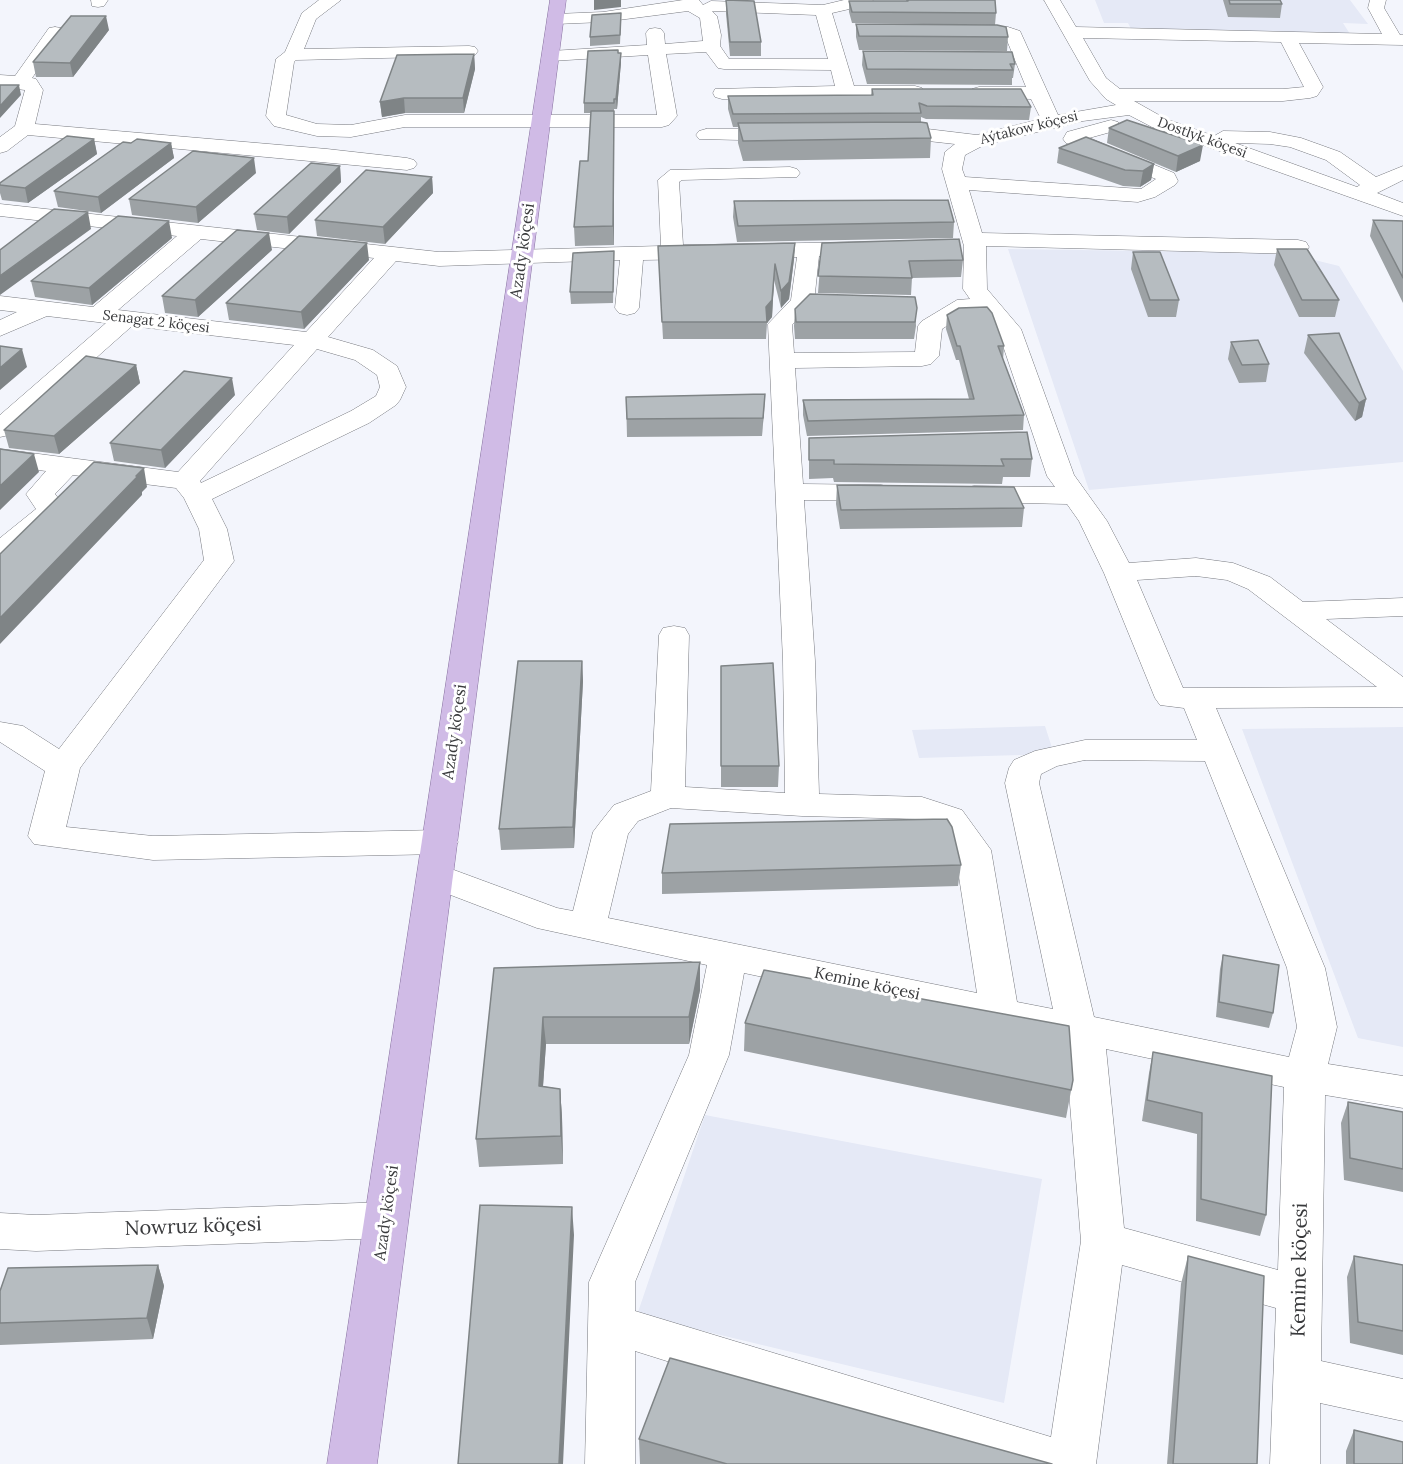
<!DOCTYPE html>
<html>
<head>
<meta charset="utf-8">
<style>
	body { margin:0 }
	canvas { display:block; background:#f3f5fc }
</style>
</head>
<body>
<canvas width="1403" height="1464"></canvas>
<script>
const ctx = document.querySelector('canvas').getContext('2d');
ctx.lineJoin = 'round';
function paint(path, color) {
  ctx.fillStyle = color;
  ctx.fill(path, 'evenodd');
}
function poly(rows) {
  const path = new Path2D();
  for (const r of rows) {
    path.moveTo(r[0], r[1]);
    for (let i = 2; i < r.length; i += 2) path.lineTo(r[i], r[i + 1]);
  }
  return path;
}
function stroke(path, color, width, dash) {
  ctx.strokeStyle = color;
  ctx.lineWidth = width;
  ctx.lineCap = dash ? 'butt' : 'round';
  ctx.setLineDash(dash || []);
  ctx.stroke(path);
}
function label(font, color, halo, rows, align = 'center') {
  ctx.font = font + ' Lora,serif';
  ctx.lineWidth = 6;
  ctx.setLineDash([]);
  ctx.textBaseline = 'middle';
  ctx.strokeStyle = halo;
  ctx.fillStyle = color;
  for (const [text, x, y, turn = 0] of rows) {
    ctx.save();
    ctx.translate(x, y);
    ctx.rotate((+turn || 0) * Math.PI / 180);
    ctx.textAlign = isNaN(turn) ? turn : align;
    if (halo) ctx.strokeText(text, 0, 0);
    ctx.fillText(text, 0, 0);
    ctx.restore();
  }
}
paint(poly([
	[1095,0,1350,0,1368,24,1343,23,1350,34,1132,31,1128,23,1104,23],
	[1008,249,1286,253,1339,266,1403,371,1403,462,1089,490],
	[1045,726,1054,754,919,758,912,730],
	[1403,727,1403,1047,1358,1038,1242,729],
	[705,1115,1042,1179,1004,1403,637,1315]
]), '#e5e9f6');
const minor = poly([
	[91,0,108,0,104,6,98,7,92,6,91,0],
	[319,0,341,0,316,19,304,49,469,46,475,47,478,51,475,55,469,56,296,60,294,62,286,115,317,124,351,125,405,115,657,115,648,55,551,61,545,60,542,56,545,52,551,51,647,45,646,33,649,29,655,28,661,29,664,33,665,44,703,41,700,18,688,11,603,22,556,24,550,23,547,19,550,15,556,14,603,12,683,0,699,0,703,5,711,1,823,5,844,0,873,0,871,4,832,13,854,86,915,86,922,88,924,92,922,96,915,98,722,99,715,97,713,93,715,89,835,86,831,70,724,69,718,68,706,52,666,54,677,116,669,125,662,127,405,127,351,137,317,136,274,126,266,116,276,59,285,52,302,13,319,0],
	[712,11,816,15,828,59,729,59,720,46,721,35,717,16,712,11],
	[1044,0,1060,0,1076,27,1382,34,1368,8,1370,0,1386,0,1384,8,1400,35,1403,35,1403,45,1299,43,1323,87,1317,96,1310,98,1283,101,1134,101,1166,119,1214,136,1223,131,1270,132,1301,138,1340,152,1376,177,1403,166,1403,180,1377,193,1403,203,1403,216,1152,127,1129,115,1083,121,984,145,965,155,962,169,965,177,1141,189,1156,179,1066,143,1063,139,1067,132,1111,120,1118,122,1121,126,1118,130,1089,138,1174,173,1178,181,1175,185,1155,197,1138,202,969,190,982,233,1298,240,1306,242,1309,247,1306,252,1298,254,986,246,987,289,1021,329,1074,475,1107,521,1129,563,1196,558,1233,563,1270,577,1303,602,1403,598,1403,616,1326,619,1403,677,1403,707,1216,708,1325,968,1337,1027,1328,1064,1403,1076,1403,1108,1325,1095,1321,1361,1403,1379,1403,1421,1320,1403,1320,1464,1270,1464,1276,1308,1122,1265,1096,1464,994,1464,635,1351,635,1464,585,1464,589,1282,689,1055,707,965,537,928,422,884,417,875,422,866,435,863,557,908,573,911,593,832,599,824,614,805,651,791,659,635,663,628,674,626,685,628,689,635,685,787,785,793,783,661,768,324,791,300,797,257,643,260,639,308,635,313,627,315,619,313,615,308,620,260,439,266,396,261,328,337,373,350,397,366,406,387,400,400,396,405,369,423,212,499,227,529,234,561,80,768,66,827,153,836,440,830,453,834,458,842,453,850,440,854,153,860,34,844,28,836,45,771,0,742,0,722,23,726,59,749,204,560,199,529,184,498,176,488,73,475,55,494,65,507,58,519,16,554,6,557,0,555,0,538,36,509,26,494,46,471,0,465,0,449,178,472,294,345,132,326,9,435,0,437,0,415,106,323,47,316,0,336,0,320,17,312,0,310,0,296,93,307,177,236,0,216,0,204,439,252,661,246,658,180,670,170,790,167,797,169,800,173,797,177,682,180,679,182,683,245,865,242,873,244,876,249,873,254,865,256,819,256,814,302,792,325,794,353,915,352,918,326,922,321,957,300,970,299,963,289,964,246,942,169,945,152,955,144,919,140,885,140,878,138,875,134,878,130,885,128,919,128,977,135,1041,119,1031,99,972,97,970,93,972,89,979,87,1026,87,1006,38,957,35,954,31,957,27,963,26,1008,27,1020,31,1058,115,1116,105,1106,99,1090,81,1044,0],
	[1083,38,1281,42,1304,87,1283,89,1120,89,1106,78,1083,38],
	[1235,143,1270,144,1290,147,1326,160,1360,185,1357,187,1235,143],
	[201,239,374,258,306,332,118,310,201,239],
	[976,307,998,331,1047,476,1055,487,974,486,964,488,960,494,964,500,974,502,1067,504,1079,521,1104,573,1155,698,1160,705,1184,708,1197,740,1085,740,1035,751,1014,760,1009,768,1005,783,1053,1009,1017,1002,991,850,962,810,922,797,819,794,815,661,804,500,881,501,891,499,895,493,891,487,881,485,803,484,795,368,922,366,931,364,939,356,942,329,976,307],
	[317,349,355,360,377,375,380,387,376,396,351,411,201,483,200,481,317,349],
	[1196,576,1227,580,1248,589,1377,687,1183,688,1137,580,1196,576],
	[1085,760,1205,761,1287,968,1297,1027,1289,1057,1094,1017,1039,783,1041,774,1057,766,1085,760],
	[671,808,802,816,919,819,938,826,955,851,977,993,608,918,628,834,638,821,671,808],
	[744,973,1065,1041,1081,1241,1051,1437,635,1311,635,1282,729,1055,744,973],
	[1106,1049,1284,1087,1278,1270,1124,1228,1106,1049],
	[55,27,61,28,64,32,32,78,36,79,43,90,35,124,327,149,407,158,414,160,417,164,414,168,407,170,28,135,7,151,0,153,0,137,15,126,25,90,0,87,0,75,15,76,49,28,55,27],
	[706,129,782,129,789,131,792,135,789,139,782,141,699,139,696,135,699,131,706,129],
	[386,1202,401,1207,408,1220,401,1233,386,1238,36,1251,0,1249,0,1213,36,1215,386,1202]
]);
const major = poly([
	[550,0,566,0,377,1464,327,1464,550,0]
]);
stroke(minor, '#77797f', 1);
stroke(major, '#87709f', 1);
paint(minor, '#fff');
paint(major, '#d0bbe6');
paint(poly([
	[726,0,761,42,761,56,730,56,726,14],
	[906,0,995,0,996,13,995,25,852,23,849,12,849,1,906,1],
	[1223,0,1280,0,1282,4,1280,18,1228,17],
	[621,22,620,44,590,46,590,37],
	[856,24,1008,37,1007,51,859,50,856,37],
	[109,30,73,77,36,77,33,62],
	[863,51,1015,64,1013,78,1012,78,1012,85,867,84,862,65],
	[618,53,621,53,621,62,617,109,614,109,614,245,575,246,574,227,588,161,591,113,584,113,584,103],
	[474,54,475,69,464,113,405,113,382,117,380,102],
	[872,89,1031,107,1029,120,926,119,921,117,921,123,931,138,930,158,743,161,738,143,738,127,733,127,728,109,728,96,871,95],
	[1109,128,1200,161,1176,172,1107,143],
	[94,139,97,154,28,203,2,200,0,193,0,183],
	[131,143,171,143,174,158,101,213,58,207,54,191],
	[1059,148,1154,164,1151,180,1140,187,1123,186,1057,163],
	[340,166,341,182,289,234,257,230,254,214],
	[256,173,198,223,132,215,129,199],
	[432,177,433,193,385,244,317,236,315,220],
	[734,201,954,222,953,238,737,242,733,217],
	[1373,220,1403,221,1403,303,1370,236],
	[172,238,92,305,35,297,31,281],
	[795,243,794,259,789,299,781,308,774,280,772,317,767,323,766,339,663,339,658,246],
	[822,243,963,260,961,277,912,278,911,295,818,293],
	[1277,249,1339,300,1335,317,1299,317,1274,265],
	[272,250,198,317,165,313,162,296],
	[1133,252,1179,300,1176,317,1148,317,1131,269],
	[369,260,304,329,229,320,226,303],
	[614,262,613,303,571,304,570,292],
	[915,297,916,326,914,339,795,339,794,326,795,309],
	[947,315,1004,346,1003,360,1024,415,1023,430,807,436,803,415,803,400,969,399,959,360,956,360,946,329],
	[1308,335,1366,399,1362,417,1355,421,1304,353],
	[1231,342,1269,364,1266,382,1239,383,1228,359],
	[136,365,140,383,59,454,9,448,4,430],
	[765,394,762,436,627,437,626,397],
	[235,395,165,468,114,461,110,443],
	[809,438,1032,459,1030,477,1003,477,1002,484,834,482,833,478,809,479],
	[837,485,1024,508,1022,527,840,529,836,504],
	[582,661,583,681,574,848,501,850,499,829],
	[721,666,779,766,778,787,721,787],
	[961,865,958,886,662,894,662,873],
	[1223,955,1273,1013,1269,1028,1216,1017,1220,969],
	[700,962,700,990,689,1044,546,1044,543,1086,560,1089,562,1117,563,1164,479,1167,476,1139,494,968],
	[745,1023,1073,1080,1066,1118,744,1051],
	[1153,1052,1272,1076,1266,1215,1260,1236,1196,1221,1197,1134,1142,1121,1149,1073],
	[1348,1102,1403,1112,1403,1192,1344,1180,1341,1123],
	[1188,1256,1257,1464,1167,1464,1181,1284],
	[1354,1256,1403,1265,1403,1355,1350,1343,1347,1277],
	[158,1265,164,1286,153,1339,0,1345,0,1291],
	[1354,1430,1403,1464,1346,1464,1346,1451],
	[639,1439,1052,1464,640,1464]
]), '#9da2a5');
paint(poly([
	[594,0,621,0,621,7,594,10],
	[106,16,109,30,73,77,70,63],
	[621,53,621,62,617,109,616,99],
	[474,54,475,69,464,113,463,98],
	[19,85,21,95,0,118,0,106],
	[404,98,405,113,382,117,380,102],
	[614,111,614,245,613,226],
	[94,139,97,154,28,203,25,188],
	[171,143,174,158,101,213,98,197],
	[1203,145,1200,161,1176,172,1178,156],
	[254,158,256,173,198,223,196,207],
	[1154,164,1151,180,1140,187,1143,171],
	[340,166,341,182,289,234,287,217],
	[432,177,433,193,385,244,383,227],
	[88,212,91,229,0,295,0,276],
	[169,221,172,238,92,305,89,288],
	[269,233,272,250,198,317,195,300],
	[367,243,369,260,304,329,301,312],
	[795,243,794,259,789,299,781,308,781,291],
	[775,264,772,317,767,323,766,307],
	[22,349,27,367,0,390,0,368],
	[136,365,140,383,59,454,54,436],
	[232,378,235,395,165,468,161,450],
	[765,394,764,412,762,436,763,418],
	[1366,399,1362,417,1355,421,1359,403],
	[34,454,39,472,0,510,0,486],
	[144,468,147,487,142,492,142,495,0,644,0,618],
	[582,661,583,681,574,848,573,827],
	[700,962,700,990,689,1044,689,1017],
	[543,1017,546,1044,541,1114,539,1086],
	[560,1089,562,1117,563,1164,561,1136],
	[572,1207,574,1235,563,1464,559,1464],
	[158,1265,164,1286,153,1339,147,1318]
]), '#7f8486');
const building = poly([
	[726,0,754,1,761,42,730,42,726,0],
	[908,0,995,0,996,13,852,12,849,1,908,1,908,0],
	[1229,0,1280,0,1282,4,1230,4,1229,0],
	[621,13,620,35,590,37,592,15,621,13],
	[71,16,106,16,70,63,33,62,71,16],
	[856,24,997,25,1006,27,1008,37,859,36,856,24],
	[618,50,618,53,621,53,616,99,614,99,614,103,584,103,588,51,618,50],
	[863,51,1012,52,1015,64,1010,64,1013,70,867,69,863,51],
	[474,54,463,98,404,98,380,102,397,55,474,54],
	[0,85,19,85,0,106,0,85],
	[872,89,1021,89,1031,107,927,106,919,103,921,113,733,114,728,96,873,95,872,89],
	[591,111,614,111,613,226,574,227,580,161,588,161,591,111],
	[1127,120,1203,145,1178,156,1109,128,1127,120],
	[920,122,927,123,931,138,743,141,738,123,920,122],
	[67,136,94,139,25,188,0,185,0,183,67,136],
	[1086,137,1154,164,1143,171,1125,170,1059,148,1086,137],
	[137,139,171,143,98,197,54,191,123,142,131,143,137,139],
	[193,151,254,158,196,207,129,199,193,151],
	[311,163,340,166,287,217,254,214,311,163],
	[366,170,432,177,383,227,315,220,366,170],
	[948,200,954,222,738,226,734,201,948,200],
	[54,209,88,212,0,276,0,250,54,209],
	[118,216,169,221,89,288,31,281,118,216],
	[1373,220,1403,221,1403,278,1373,220],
	[237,230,269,233,195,300,162,296,237,230],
	[299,236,367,243,301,312,226,303,299,236],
	[959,239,963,260,909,261,912,278,818,276,822,243,959,239],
	[795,243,789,282,781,291,775,264,772,300,766,307,767,322,662,322,658,246,795,243],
	[1277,249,1307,249,1339,300,1302,300,1277,249],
	[614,251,613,292,570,292,573,253,614,251],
	[1133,252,1160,252,1179,300,1150,300,1133,252],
	[810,294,915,297,917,308,915,322,796,322,795,309,810,294],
	[987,307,992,313,1004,346,998,346,1024,415,808,421,803,400,974,399,960,346,957,346,947,315,959,308,987,307],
	[1339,333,1366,399,1359,403,1308,335,1339,333],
	[1258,340,1269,364,1242,365,1231,342,1258,340],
	[0,346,22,349,0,368,0,346],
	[86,356,136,365,54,436,4,430,86,356],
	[184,371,232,378,161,450,110,443,184,371],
	[765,394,763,418,627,419,626,397,765,394],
	[1027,432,1032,459,1001,459,1004,466,834,464,834,460,809,460,809,438,1027,432],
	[0,449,34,454,0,486,0,449],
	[94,462,144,468,136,476,138,476,0,618,0,554,94,462],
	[837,485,1014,487,1024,508,841,510,837,485],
	[518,661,582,661,573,827,499,829,518,661],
	[773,663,779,766,721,766,721,666,773,663],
	[947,819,952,827,961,865,662,873,670,824,947,819],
	[1223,955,1279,965,1273,1013,1219,1002,1223,955],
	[700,962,689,1017,543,1017,539,1086,560,1089,561,1136,476,1139,494,968,700,962],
	[764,970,1069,1026,1073,1080,1071,1090,745,1023,764,970],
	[1153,1052,1272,1076,1266,1215,1201,1199,1202,1113,1147,1100,1153,1052],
	[1348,1102,1403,1112,1403,1169,1350,1158,1348,1102],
	[480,1205,572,1207,559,1464,458,1464,480,1205],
	[1188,1256,1264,1276,1257,1464,1173,1464,1188,1256],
	[1354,1256,1403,1265,1403,1331,1358,1322,1354,1256],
	[158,1265,147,1318,0,1323,0,1291,8,1268,158,1265],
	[670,1358,1052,1464,727,1464,639,1439,670,1358],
	[1354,1430,1403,1442,1403,1464,1354,1464,1354,1430]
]);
paint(building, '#b6bcc0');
stroke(building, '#7f8486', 1.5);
label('14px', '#393a3c', '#fff', [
	["Aýtakow köçesi",1029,128,-14],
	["Dostlyk köçesi",1202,138,20],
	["Senagat 2 köçesi",156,322,7]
]);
label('16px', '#393a3c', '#fff', [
	["Azady köçesi",523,251,-82],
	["Azady köçesi",455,732,-82],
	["Kemine köçesi",867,984,12],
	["Azady köçesi",387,1213,-82]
]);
label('20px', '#393a3c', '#fff', [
	["Nowruz köçesi",193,1227,-2],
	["Kemine köçesi",1300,1270,-89]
]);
</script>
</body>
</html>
